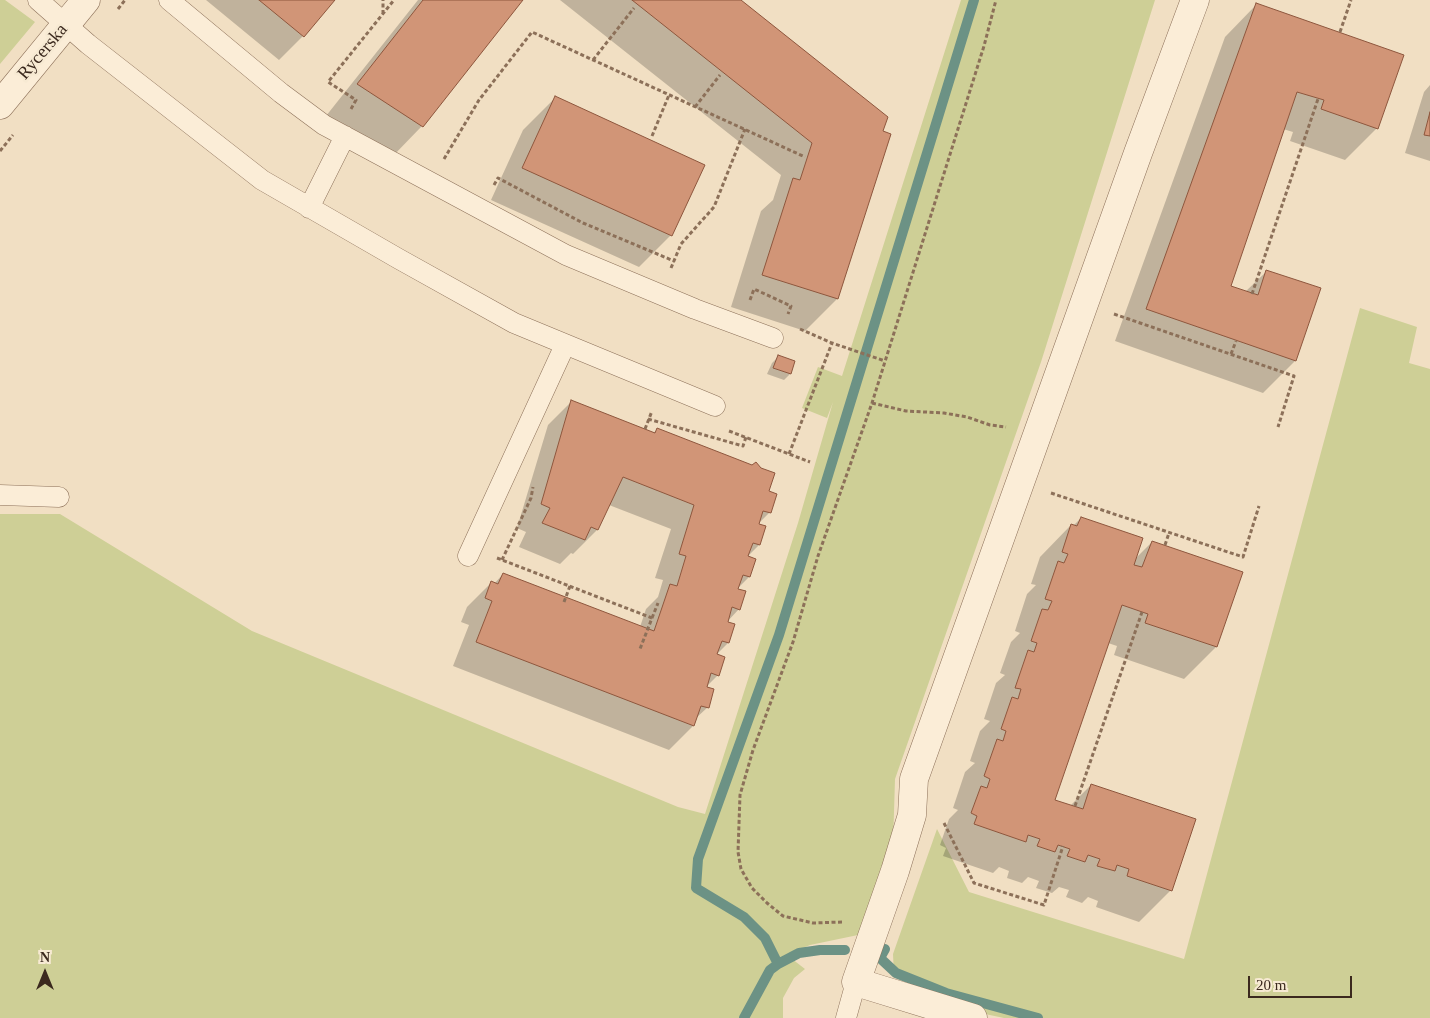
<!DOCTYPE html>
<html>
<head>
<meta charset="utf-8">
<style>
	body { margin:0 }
	#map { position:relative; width:1430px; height:1018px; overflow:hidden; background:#f1dfc3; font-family:"Times New Roman",serif }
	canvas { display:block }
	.north { position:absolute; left:20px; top:948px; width:50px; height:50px; -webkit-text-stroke:4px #f7ead3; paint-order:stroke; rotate:0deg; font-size:14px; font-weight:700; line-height:20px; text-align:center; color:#3b291e }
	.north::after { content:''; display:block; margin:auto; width:18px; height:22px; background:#3b291e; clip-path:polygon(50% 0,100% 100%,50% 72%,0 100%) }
	.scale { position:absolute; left:1248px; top:976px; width:104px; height:22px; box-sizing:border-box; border:2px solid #3b291e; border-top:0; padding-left:6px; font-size:15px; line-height:18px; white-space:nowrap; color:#3b291e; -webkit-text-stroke:4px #f7ead3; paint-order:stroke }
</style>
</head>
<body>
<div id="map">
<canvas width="1430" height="1018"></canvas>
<div class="north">N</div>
<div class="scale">20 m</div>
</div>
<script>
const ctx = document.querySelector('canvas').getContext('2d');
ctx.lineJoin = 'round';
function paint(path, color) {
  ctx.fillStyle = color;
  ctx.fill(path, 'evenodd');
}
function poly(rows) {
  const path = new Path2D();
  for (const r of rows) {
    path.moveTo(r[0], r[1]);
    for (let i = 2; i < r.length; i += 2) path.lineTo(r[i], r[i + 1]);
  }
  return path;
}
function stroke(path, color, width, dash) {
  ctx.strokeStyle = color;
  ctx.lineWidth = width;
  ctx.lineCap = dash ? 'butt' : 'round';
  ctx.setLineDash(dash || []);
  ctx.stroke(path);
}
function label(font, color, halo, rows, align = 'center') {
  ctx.font = font + ' "Times New Roman",serif';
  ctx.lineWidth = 5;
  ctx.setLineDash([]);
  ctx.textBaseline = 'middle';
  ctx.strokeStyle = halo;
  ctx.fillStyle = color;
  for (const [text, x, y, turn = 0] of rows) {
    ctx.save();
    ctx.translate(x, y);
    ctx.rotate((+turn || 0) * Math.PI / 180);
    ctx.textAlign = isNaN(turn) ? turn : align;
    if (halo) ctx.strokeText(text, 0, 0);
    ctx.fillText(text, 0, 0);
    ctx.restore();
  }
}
paint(poly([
	[0,0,5,0,35,22,0,64],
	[961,0,1155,0,1041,362,895,779,893,845,858,935,810,945,787,955,805,969,794,978,783,998,783,1018,0,1018,0,514,60,514,252,631,678,807,705,814,798,523,833,402,827,418,802,408,818,367,842,376],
	[1360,308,1417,327,1409,363,1430,369,1430,1018,1004,1018,985,1014,925,993,894,976,893,954,937,829,969,892,1184,959]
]), '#cecf96');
paint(poly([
	[206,0,333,0,303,36,279,60],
	[418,0,522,0,422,126,391,158,326,116],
	[560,0,739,0,882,132,889,135,837,299,805,331,731,307,761,211,773,200,781,175],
	[1256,5,1377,128,1345,160,1290,141,1293,132,1283,129,1229,287,1245,292,1267,271,1320,289,1295,361,1263,393,1115,341,1225,37],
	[1430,85,1430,161,1405,153,1424,92],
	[555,98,671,235,639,267,491,200,523,130],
	[778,357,790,374,784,380,767,374,772,363],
	[572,401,653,433,657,430,768,492,770,512,757,525,759,545,747,557,749,577,736,590,739,609,726,623,734,625,728,643,716,655,718,675,705,688,708,707,695,719,693,726,669,750,453,666,469,625,461,622,467,607,491,583,494,584,503,574,640,627,646,609,658,597,663,580,655,578,671,529,609,505,597,530,573,554,571,553,560,564,519,547,526,532,517,528,548,425],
	[1081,518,1135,559,1152,542,1241,573,1216,647,1184,679,1114,655,1117,646,1108,643,1054,801,1070,806,1091,785,1171,890,1139,922,1096,907,1098,901,1088,897,1082,903,1066,897,1069,890,1059,887,1052,893,1036,888,1039,881,1028,877,1022,883,1007,878,1009,871,999,867,993,873,943,856,946,848,940,845,949,819,958,810,953,808,965,772,975,763,970,761,980,731,990,721,984,719,996,683,1005,675,1000,673,1011,642,1020,633,1015,631,1027,594,1036,585,1031,584,1040,557,1071,525,1073,526]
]), '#0003');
stroke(poly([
	[885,949,880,958,896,973,946,993,1038,1018],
	[778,964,765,938,744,917,696,888,698,859,779,635,974,0],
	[744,1018,770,970,778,964,799,953,820,950,845,950]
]), '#6c9285', 10);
const building = poly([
	[259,0,335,0,304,37,259,0],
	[423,0,523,0,423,127,357,84,423,0],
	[632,0,741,0,888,117,883,131,891,134,838,299,762,275,793,178,800,180,812,143,632,0],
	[1256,3,1404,55,1378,129,1321,109,1324,100,1297,92,1231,286,1258,295,1266,270,1321,288,1296,361,1146,309,1256,3],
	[555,96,705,165,672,236,522,168,555,96],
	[1430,112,1430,136,1424,135,1430,112],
	[778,355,795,361,791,374,773,368,778,355],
	[571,400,655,433,657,428,752,465,756,462,761,468,775,473,769,491,777,494,771,513,763,511,759,524,766,526,760,545,753,543,748,556,756,559,750,577,743,575,738,589,746,591,740,610,732,607,728,622,735,624,729,643,722,641,717,654,725,657,719,676,711,673,707,687,714,689,709,708,701,706,694,726,476,642,492,601,485,598,491,581,498,584,503,573,654,631,670,584,677,586,686,556,679,554,694,505,623,477,598,530,591,527,585,540,542,523,550,508,541,504,571,400],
	[1081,517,1143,538,1134,565,1142,567,1152,541,1243,572,1217,647,1145,623,1148,614,1122,605,1055,800,1083,809,1091,784,1196,819,1172,891,1127,876,1129,869,1117,865,1115,871,1097,866,1100,859,1088,855,1085,862,1067,856,1070,849,1058,845,1055,852,1037,846,1040,839,1028,835,1026,842,974,824,977,816,971,813,981,786,987,788,990,779,984,776,997,739,1003,741,1006,731,1001,729,1012,697,1018,699,1021,689,1015,688,1028,650,1034,652,1037,643,1031,641,1042,609,1048,610,1052,601,1045,599,1058,561,1064,563,1068,554,1062,552,1071,524,1077,526,1081,517]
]);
paint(building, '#d19577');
stroke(building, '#8d563d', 1);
const lane = poly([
	[38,0,88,44,262,180,399,259,514,323,715,406],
	[169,0,281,93,324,125,566,255,695,309,773,338],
	[309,208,345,136],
	[0,495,59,497],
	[468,556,565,345],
	[846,1018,856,982]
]);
const street = poly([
	[0,105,86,0],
	[973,1018,856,982,895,871,912,815,914,779,1138,153,1195,0]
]);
stroke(lane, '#8c7059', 21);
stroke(street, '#8c7059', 29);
stroke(poly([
	[118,9,125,0],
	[383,14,383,0],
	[1340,32,1351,0],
	[593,60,634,8],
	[695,107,720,75],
	[351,109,356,100,328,82,394,0],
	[652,136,669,95],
	[0,151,13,135],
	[444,159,479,100,532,32,805,157],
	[494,185,498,178,583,223,674,261],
	[671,268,681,244,714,207,745,129],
	[1252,294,1318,99],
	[750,300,754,289,791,306,788,314],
	[1114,314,1294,376,1278,427],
	[800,329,832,343,885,361],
	[1231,354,1236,341],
	[872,403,906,411,944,413,967,417,990,425,1006,427],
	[648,419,743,446,746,437],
	[645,429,652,411],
	[729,431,810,462],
	[789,454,832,343],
	[1051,493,1243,557,1259,506],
	[1165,545,1169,533],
	[497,558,652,618,640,649],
	[502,560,531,498,533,487],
	[564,602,570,586],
	[652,618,658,603],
	[1075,806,1142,612],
	[944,823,974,883,1044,905,1063,846],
	[842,922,813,923,783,916,767,903,752,888,741,869,738,852,740,795,753,750,793,642,818,556,872,403,984,46,996,0]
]), '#8c7059', 3, [4, 2.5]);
stroke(lane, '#fbedd7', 20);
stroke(street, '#fbedd7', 28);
label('18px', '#3b291e', '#f7ead3', [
	["Rycerska",43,52,-50]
]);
</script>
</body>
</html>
